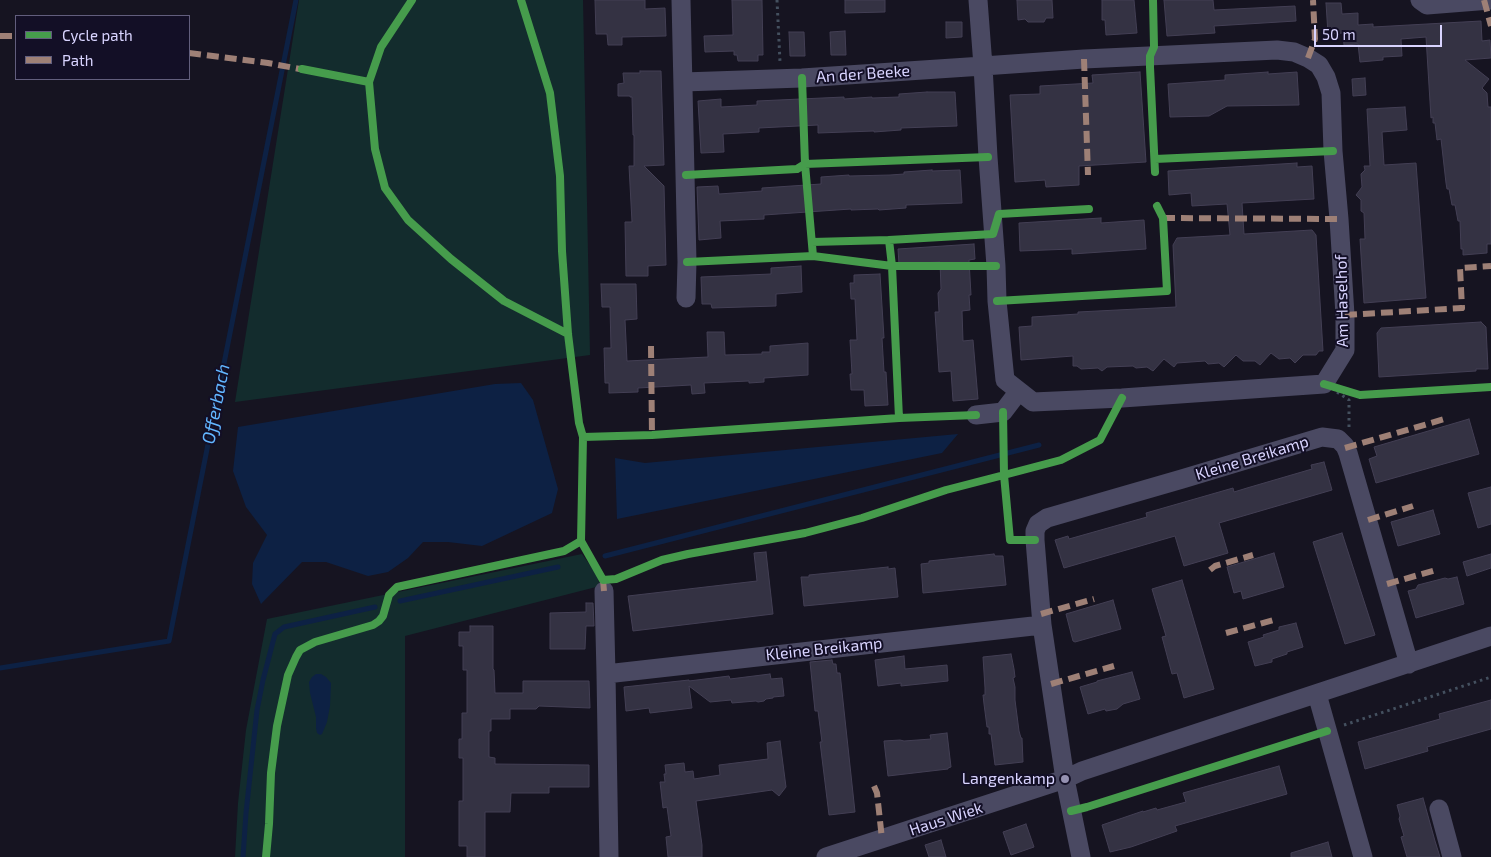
<!DOCTYPE html>
<html>
<head>
<meta charset="utf-8">
<style>
	body { margin:0 }
	#map { position:relative; width:1491px; height:857px; overflow:hidden; background:#161421; font-family:"Exo 2",sans-serif }
	canvas { display:block }
	.legend { position:absolute; left:15px; top:15px; width:175px; height:65px; box-sizing:border-box; background:#130f26; border:1px solid #625e7d; margin:0; padding:6px 9px; list-style:none; font-size:15px; color:#d9d4ff }
	.legend li { display:flex; align-items:center; gap:10px; height:25px }
	.legend b { width:25px; border:1px solid #625e7d }
	.scale { position:absolute; left:1314px; top:25px; width:128px; height:22px; box-sizing:border-box; border:2px solid #d9d4ff; border-top:0; padding-left:6px; font-size:15px; line-height:18px; white-space:nowrap; color:#d9d4ff; -webkit-text-stroke:4px #130f26; paint-order:stroke }
</style>
</head>
<body>
<div id="map">
<canvas width="1491" height="857"></canvas>
<ul class="legend">
<li><b style="height:6px;background:#469c4c"></b>Cycle path</li>
<li><b style="height:6px;background:#9e8076"></b>Path</li>
</ul>
<div class="scale">50 m</div>
</div>
<script>
const ctx = document.querySelector('canvas').getContext('2d');
ctx.lineJoin = 'round';
function paint(path, color) {
  ctx.fillStyle = color;
  ctx.fill(path, 'evenodd');
}
function poly(rows) {
  const path = new Path2D();
  for (const r of rows) {
    path.moveTo(r[0], r[1]);
    for (let i = 2; i < r.length; i += 2) path.lineTo(r[i], r[i + 1]);
  }
  return path;
}
function stroke(path, color, width, dash) {
  ctx.strokeStyle = color;
  ctx.lineWidth = width;
  ctx.lineCap = dash ? 'butt' : 'round';
  ctx.setLineDash(dash || []);
  ctx.stroke(path);
}
function label(font, color, halo, rows, align = 'center') {
  ctx.font = font + ' "Exo 2",sans-serif';
  ctx.lineWidth = 4;
  ctx.setLineDash([]);
  ctx.textBaseline = 'middle';
  ctx.strokeStyle = halo;
  ctx.fillStyle = color;
  for (const [text, x, y, turn = 0] of rows) {
    ctx.save();
    ctx.translate(x, y);
    ctx.rotate((+turn || 0) * Math.PI / 180);
    ctx.textAlign = isNaN(turn) ? turn : align;
    if (halo) ctx.strokeText(text, 0, 0);
    ctx.fillText(text, 0, 0);
    ctx.restore();
  }
}
paint(poly([
	[299,0,583,0,590,355,235,402],
	[582,554,597,575,600,586,405,636,405,857,235,857,238,803,246,730,267,619]
]), '#132c2d');
paint(poly([
	[521,383,533,400,558,489,552,513,482,546,448,542,423,542,408,558,388,572,368,576,326,562,302,562,261,604,252,584,253,563,267,535,246,507,233,471,238,427,495,384],
	[958,434,942,453,617,519,615,458,645,463],
	[316,674,321,674,326,677,331,683,330,706,327,722,322,734,320,735,317,733,316,728,316,717,310,693,309,682,312,677]
]), '#0d2144');
stroke(poly([
	[605,556,1039,445],
	[400,601,558,567],
	[0,668,169,641,296,0],
	[243,857,246,813,257,710,263,680,275,634,284,627,375,607]
]), '#0d2144', 5);
const building = poly([
	[595,0,645,0,645,9,665,8,666,36,622,37,622,45,608,45,607,34,596,34,595,0],
	[732,0,762,0,763,55,758,55,758,61,738,61,737,55,734,55,734,51,705,52,704,36,733,35,732,0],
	[845,0,885,0,885,12,845,13,845,0],
	[1017,0,1052,0,1053,18,1046,18,1044,22,1028,22,1025,19,1018,20,1017,0],
	[1102,0,1134,0,1137,33,1106,35,1105,20,1102,20,1102,0],
	[1164,0,1213,0,1214,10,1295,6,1296,21,1214,26,1215,33,1167,36,1164,0],
	[1326,3,1341,3,1342,14,1358,13,1358,25,1373,24,1373,27,1481,21,1482,41,1490,40,1491,58,1465,60,1489,79,1482,88,1487,93,1488,107,1491,107,1491,244,1487,244,1487,253,1463,255,1463,249,1461,249,1460,221,1458,221,1455,205,1452,205,1449,189,1447,189,1446,183,1441,139,1437,140,1435,123,1433,123,1433,117,1431,118,1426,37,1401,39,1402,56,1383,57,1383,60,1360,62,1358,44,1344,45,1343,33,1328,34,1326,3],
	[946,22,962,22,962,37,946,38,946,22],
	[845,31,846,55,831,55,830,32,845,31],
	[789,32,804,32,805,56,790,56,789,32],
	[640,71,661,71,664,165,644,166,664,186,666,265,648,266,648,276,626,276,625,222,632,222,629,166,634,166,634,135,633,135,632,97,630,97,630,96,618,96,618,84,624,83,623,73,640,73,640,71],
	[1140,72,1146,162,1079,166,1079,185,1046,187,1045,180,1015,182,1010,95,1040,94,1040,86,1093,83,1092,75,1140,72],
	[1268,72,1268,74,1297,72,1299,105,1227,106,1209,116,1170,117,1168,84,1225,80,1225,75,1268,72],
	[1365,78,1366,95,1353,96,1352,79,1365,78],
	[927,92,955,92,957,126,901,128,901,130,874,132,874,131,818,133,818,125,759,128,759,132,723,134,724,152,701,153,698,101,721,99,721,107,757,105,757,101,844,97,844,99,872,97,872,98,899,97,899,94,927,92],
	[1405,107,1407,130,1382,132,1384,165,1416,163,1426,298,1364,303,1360,239,1365,239,1364,213,1361,211,1361,200,1356,195,1362,187,1361,174,1365,170,1364,166,1370,166,1367,109,1405,107],
	[1297,163,1297,167,1312,166,1314,199,1242,203,1244,234,1312,230,1316,235,1323,351,1319,351,1316,355,1303,355,1295,363,1290,358,1279,359,1271,353,1260,365,1255,361,1243,361,1236,355,1224,367,1219,363,1208,364,1205,361,1177,363,1174,367,1164,359,1153,371,1147,367,1136,368,1133,366,1107,367,1102,371,1098,368,1081,369,1077,366,1073,366,1073,356,1021,360,1019,327,1032,326,1032,317,1078,314,1078,312,1176,307,1173,245,1177,238,1230,235,1227,204,1192,206,1191,193,1169,195,1168,171,1297,163],
	[932,170,932,171,960,170,962,203,906,205,906,208,879,210,878,209,851,210,851,209,764,215,764,219,720,221,721,238,699,240,697,187,718,186,719,194,762,191,762,188,821,184,821,177,849,175,849,176,890,175,904,174,904,172,932,170],
	[1101,218,1101,223,1144,220,1146,249,1072,254,1072,249,1020,251,1019,223,1101,218],
	[974,244,975,259,969,260,971,295,969,295,970,310,962,311,963,341,973,340,978,399,953,401,951,371,939,372,935,312,939,312,938,293,941,289,940,262,899,264,898,249,974,244],
	[801,266,802,292,776,294,776,306,712,308,711,304,702,304,701,277,771,274,771,268,801,266],
	[880,274,884,338,882,338,884,372,886,372,888,405,865,406,864,390,851,390,850,374,852,374,850,340,857,340,855,299,851,299,850,283,854,283,854,275,880,274],
	[601,284,636,284,637,319,625,320,627,361,708,357,707,332,724,332,725,355,762,354,762,352,770,352,770,346,808,343,808,375,764,378,764,382,749,383,749,381,704,383,705,393,692,394,691,385,638,388,638,392,609,393,609,383,605,383,604,348,611,348,610,307,602,307,601,284],
	[1481,322,1486,327,1488,369,1476,369,1476,371,1379,377,1377,333,1381,328,1481,322],
	[1469,419,1479,454,1376,483,1369,459,1377,456,1374,447,1469,419],
	[1324,462,1332,490,1219,523,1228,553,1184,566,1175,536,1064,568,1055,540,1068,536,1069,539,1122,524,1147,517,1146,513,1233,488,1234,492,1247,488,1312,469,1311,465,1324,462],
	[1491,487,1491,524,1478,528,1468,493,1491,487],
	[1433,510,1440,534,1398,546,1391,522,1433,510],
	[1342,533,1375,635,1345,644,1313,542,1342,533],
	[766,552,773,614,633,631,628,596,757,581,754,553,766,552],
	[1274,553,1284,587,1243,599,1241,591,1234,593,1227,567,1274,553],
	[994,554,995,556,1003,556,1006,585,923,593,921,564,929,563,929,561,994,554],
	[1491,554,1491,568,1467,576,1463,562,1491,554],
	[888,567,888,569,895,568,898,597,804,606,801,577,809,577,809,575,888,567],
	[1457,577,1464,604,1416,618,1408,591,1416,589,1418,585,1445,578,1448,579,1457,577],
	[1182,580,1214,689,1184,698,1177,673,1172,674,1162,637,1166,636,1152,589,1182,580],
	[1113,600,1121,629,1075,642,1073,641,1066,614,1113,600],
	[586,603,593,603,594,626,586,626,585,649,550,649,550,613,586,612,586,603],
	[1296,623,1303,647,1287,652,1287,654,1272,659,1272,662,1255,666,1248,642,1264,637,1263,635,1279,630,1279,627,1296,623],
	[470,626,493,626,493,669,494,670,495,693,523,693,523,681,589,681,590,708,539,706,536,709,510,709,510,719,491,719,491,731,489,731,489,757,495,758,495,764,589,765,589,787,549,787,549,793,511,793,510,812,485,812,485,857,467,857,467,846,459,846,459,801,463,801,463,758,459,758,459,739,462,739,462,713,467,713,467,670,463,670,463,646,459,646,459,632,470,632,470,626],
	[1011,654,1014,669,1015,677,1013,678,1015,687,1015,700,1019,731,1021,738,1022,738,1023,762,995,765,991,734,989,734,989,727,987,727,984,704,983,695,985,695,985,688,983,657,1011,654],
	[904,656,905,669,947,665,948,681,901,686,901,683,878,686,875,660,904,656],
	[832,660,833,664,836,664,837,673,840,673,855,812,829,815,820,742,822,742,818,711,815,711,810,662,832,660],
	[1132,672,1140,699,1123,704,1117,709,1106,711,1105,709,1088,714,1080,687,1097,682,1097,681,1132,672],
	[770,674,771,679,782,678,784,696,773,697,773,698,766,699,764,701,758,702,756,701,732,703,731,700,710,702,689,686,692,708,650,713,649,708,626,711,624,687,689,680,689,681,729,676,730,679,770,674],
	[1491,700,1491,729,1427,747,1428,751,1365,769,1358,742,1440,719,1439,714,1491,700],
	[947,733,951,767,948,768,948,769,888,776,884,741,900,740,904,741,931,739,930,735,947,733],
	[780,741,786,787,779,796,772,790,696,801,702,845,702,857,668,857,666,837,671,836,667,807,663,808,660,782,665,782,664,774,666,774,665,765,684,763,685,772,693,771,694,779,720,775,719,765,768,759,767,743,780,741],
	[1279,766,1287,794,1175,826,1177,831,1131,847,1110,852,1102,825,1143,811,1143,812,1156,808,1157,810,1186,802,1183,793,1279,766],
	[1423,798,1435,841,1440,857,1407,857,1401,837,1404,836,1399,819,1400,816,1397,805,1423,798],
	[1026,824,1034,847,1011,855,1003,832,1026,824],
	[941,840,946,857,929,857,925,845,941,840],
	[1328,842,1332,857,1291,857,1291,853,1328,842]
]);
paint(building, '#343243');
stroke(building, '#433f54', 1);
stroke(poly([
	[777,0,780,62],
	[1337,392,1349,400,1349,427],
	[1344,725,1491,677]
]), '#44505f', 3, [2.5, 4]);
stroke(poly([
	[681,0,687,262,686,298],
	[1420,0,1427,5,1491,0],
	[683,82,802,78,983,66,1084,59,1277,50,1294,52,1308,58,1319,65,1326,77,1331,93,1333,151,1339,219,1345,315,1345,350,1324,384,1122,398,1033,402,1005,380,997,301,996,266,988,157,983,66,978,0],
	[976,415,1003,412,1019,391],
	[604,591,606,674],
	[1317,694,1363,857],
	[1439,809,1452,857],
	[609,857,606,674,1042,625],
	[826,857,1065,779,1042,625,1035,540,1035,531,1038,524,1047,518,1182,479,1322,437,1338,439,1345,446,1348,453,1409,664],
	[1081,857,1065,779,1082,771,1491,636]
]), '#4a4962', 19);
stroke(poly([
	[1484,0,1491,26],
	[0,36,16,36],
	[189,53,268,63,305,70],
	[1308,58,1315,39,1313,0],
	[1084,59,1088,175],
	[1163,218,1339,219],
	[1345,315,1462,308,1460,268,1491,266],
	[651,346,652,435],
	[1345,448,1448,418],
	[1368,520,1413,506],
	[1210,570,1215,566,1253,555],
	[603,580,604,591],
	[1387,584,1436,570],
	[1041,614,1094,599],
	[1226,633,1274,620],
	[1051,684,1114,666],
	[874,786,877,793,882,839]
]), '#9e8076', 6, [12, 6]);
stroke(poly([
	[412,0,381,47,369,82,375,149,385,188,408,220,451,259,504,301,568,334],
	[521,0,550,93,560,176,562,251,568,334,579,423,583,437,581,541,603,580,616,579,662,560,688,554,805,533,862,518,946,490,1004,475,1003,412],
	[1153,0,1154,47,1150,56,1150,67,1155,172],
	[302,69,369,82],
	[802,78,805,164,813,256,892,266,889,240,812,242],
	[1155,159,1333,151],
	[686,175,797,169,805,164,988,157],
	[889,240,993,234,999,214,1089,209],
	[687,262,813,256],
	[997,301,1167,291,1163,218,1157,206],
	[1324,384,1360,395,1491,387],
	[899,418,892,266,996,266],
	[583,437,652,435,899,418,976,415],
	[1035,540,1010,540,1004,475,1061,460,1100,440,1122,398],
	[1071,811,1087,807,1327,731],
	[266,857,269,824,271,773,277,726,288,675,296,657,300,650,315,642,373,625,379,621,383,616,389,595,397,587,564,551,581,541]
]), '#469c4c', 8);
for (const [x, y, r, color] of [
	[1065,779,5,"#9591b1"]
]) {
  const dot = new Path2D();
  dot.arc(x, y, r, 0, 2 * Math.PI);
  ctx.fillStyle = color;
  ctx.fill(dot);
  stroke(dot, '#130f26', 2);
}
label('16px', '#d9d4ff', '#130f26', [
	["An der Beeke",863,74,-4],
	["Am Haselhof",1342,301,-91],
	["Kleine Breikamp",1252,458,-17],
	["Kleine Breikamp",824,649,-6],
	["Haus Wiek",946,819,-18]
]);
label('16px', '#d9d4ff', '#130f26', [
	["Langenkamp",1055,779]
], 'right');
label('italic 18px', '#62b6ff', '#130f26', [
	["Offerbach",216,404,-79]
]);
</script>
</body>
</html>
